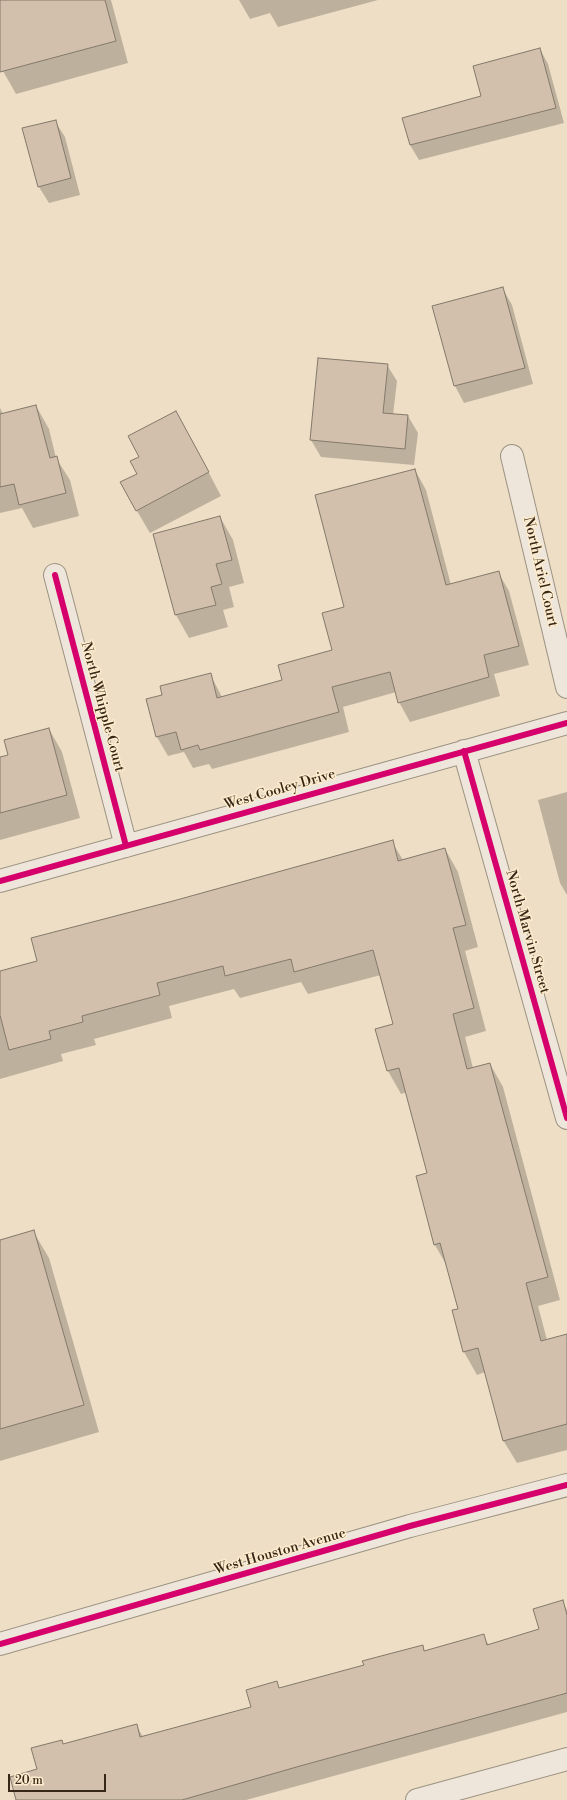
<!DOCTYPE html>
<html>
<head>
<meta charset="utf-8">
<style>
	body { margin:0 }
	#map { position:relative; width:567px; height:1800px; overflow:hidden; background:#eddec5; font-family:"Libre Bodoni",serif }
	canvas { display:block }
	.scale { position:absolute; left:8px; top:1774px; width:98px; height:18px; box-sizing:border-box; border:2px solid #362716; border-top:0; padding-left:5px; font-size:12px; line-height:14px; white-space:nowrap; color:#362716; -webkit-text-stroke:3px #feecce; paint-order:stroke }
</style>
</head>
<body>
<div id="map">
<canvas width="567" height="1800"></canvas>
<div class="scale">20 m</div>
</div>
<script>
const ctx = document.querySelector('canvas').getContext('2d');
ctx.lineJoin = 'round';
function paint(path, color) {
  ctx.fillStyle = color;
  ctx.fill(path, 'evenodd');
}
function poly(rows) {
  const path = new Path2D();
  for (const r of rows) {
    path.moveTo(r[0], r[1]);
    for (let i = 2; i < r.length; i += 2) path.lineTo(r[i], r[i + 1]);
  }
  return path;
}
function stroke(path, color, width, dash) {
  ctx.strokeStyle = color;
  ctx.lineWidth = width;
  ctx.lineCap = dash ? 'butt' : 'round';
  ctx.setLineDash(dash || []);
  ctx.stroke(path);
}
function label(font, color, halo, rows, align = 'center') {
  ctx.font = font + ' "Libre Bodoni",serif';
  ctx.lineWidth = 3;
  ctx.setLineDash([]);
  ctx.textBaseline = 'middle';
  ctx.strokeStyle = halo;
  ctx.fillStyle = color;
  for (const [text, x, y, turn = 0] of rows) {
    ctx.save();
    ctx.translate(x, y);
    ctx.rotate((+turn || 0) * Math.PI / 180);
    ctx.textAlign = isNaN(turn) ? turn : align;
    if (halo) ctx.strokeText(text, 0, 0);
    ctx.fillText(text, 0, 0);
    ctx.restore();
  }
}
paint(poly([
	[0,0,111,0,128,63,16,94,3,71,0,60],
	[239,0,378,0,278,27,270,13,250,19],
	[540,49,548,64,564,123,419,160,410,145,403,118,482,97],
	[55,121,65,137,80,195,49,203,39,187,24,129],
	[503,289,512,305,533,384,464,403,455,386,434,307],
	[387,365,397,381,393,415,408,416,418,433,414,465,321,457,311,440],
	[36,406,49,429,56,458,70,480,79,516,33,528,22,508,0,513,0,408,3,414],
	[189,435,221,496,150,533,137,511,138,474],
	[415,470,426,490,451,585,498,572,509,591,529,665,494,674,500,696,410,722,399,702,396,692,343,707,349,732,212,769,209,764,193,768,184,752,168,756,157,737,147,700,164,696,210,674,222,697,283,681,333,651,346,608],
	[220,517,233,540,244,583,229,587,234,607,223,610,228,627,189,638,176,615,154,535],
	[49,729,62,752,80,818,0,840,0,758,9,756],
	[567,792,567,895,560,883,538,800],
	[392,842,403,860,445,849,458,872,478,947,465,951,486,1031,465,1037,473,1068,490,1064,503,1087,560,1300,538,1306,547,1340,567,1343,567,1450,517,1463,503,1440,485,1372,477,1375,464,1352,453,1311,459,1309,447,1266,435,1245,429,1173,407,1092,401,1094,388,1071,376,1030,394,1025,381,975,308,994,301,982,240,998,234,989,169,1006,172,1018,94,1039,96,1045,61,1054,63,1061,0,1079,0,972,39,962,174,902],
	[33,1231,49,1258,99,1432,0,1461,0,1241],
	[562,1602,567,1610,567,1712,246,1800,17,1800,38,1770,63,1745,136,1725,143,1737,252,1708,277,1683,280,1689,365,1666,422,1646,425,1652,483,1636,489,1645,540,1629]
]), '#0003');
const building = poly([
	[0,0,105,0,116,41,0,72,0,0],
	[540,48,556,108,410,145,402,118,481,96,473,66,540,48],
	[56,120,71,178,38,187,22,128,56,120],
	[503,287,525,368,454,386,432,306,503,287],
	[318,358,388,364,383,413,408,415,405,449,310,440,318,358],
	[36,405,50,458,57,456,66,493,19,505,14,484,0,487,0,414,36,405],
	[176,411,209,472,136,511,120,482,137,474,130,461,139,457,128,436,176,411],
	[415,469,446,585,499,571,519,646,484,655,489,677,398,703,390,672,332,687,339,712,200,750,198,745,181,750,176,732,156,737,146,699,162,695,160,686,211,673,217,698,282,680,278,665,332,650,322,613,344,607,315,495,415,469],
	[220,516,232,560,216,564,222,584,211,587,216,605,175,615,153,534,220,516],
	[49,728,67,795,0,813,0,757,8,755,4,740,49,728],
	[393,840,398,861,445,848,466,925,453,928,474,1008,453,1014,467,1069,490,1063,548,1277,526,1283,541,1341,567,1334,567,1424,503,1441,478,1348,463,1352,452,1310,458,1309,440,1243,434,1245,416,1176,427,1173,399,1068,387,1071,375,1029,393,1024,373,950,294,972,291,959,225,976,223,966,157,983,160,995,82,1016,83,1022,49,1031,51,1039,9,1050,0,1015,0,971,37,961,31,938,173,901,393,840],
	[34,1230,84,1405,0,1429,0,1240,34,1230],
	[563,1600,567,1615,567,1693,300,1766,182,1800,16,1800,10,1777,37,1769,31,1748,62,1740,63,1744,137,1724,140,1737,251,1707,246,1690,277,1681,279,1688,364,1665,362,1661,423,1645,424,1651,484,1634,487,1645,539,1629,533,1609,563,1600]
]);
paint(building, '#d2bfac');
stroke(building, '#83796a', 1);
const minor = poly([
	[512,456,567,687],
	[55,575,126,846],
	[464,751,567,1118],
	[0,881,567,723],
	[0,1644,410,1526,567,1485],
	[417,1800,567,1759]
]);
stroke(minor, '#9c9282', 24);
stroke(minor, '#eee6da', 22);
stroke(poly([
	[55,575,126,846],
	[464,751,567,1118],
	[0,881,567,723],
	[0,1644,410,1526,567,1485]
]), '#d6006c', 6);
label('14px', '#362716', '#feecce', [
	["North Ariel Court",540,572,77],
	["North Whipple Court",102,707,75],
	["West Cooley Drive",280,790,-16],
	["North Marvin Street",527,932,74],
	["West Houston Avenue",280,1552,-16]
]);
</script>
</body>
</html>
